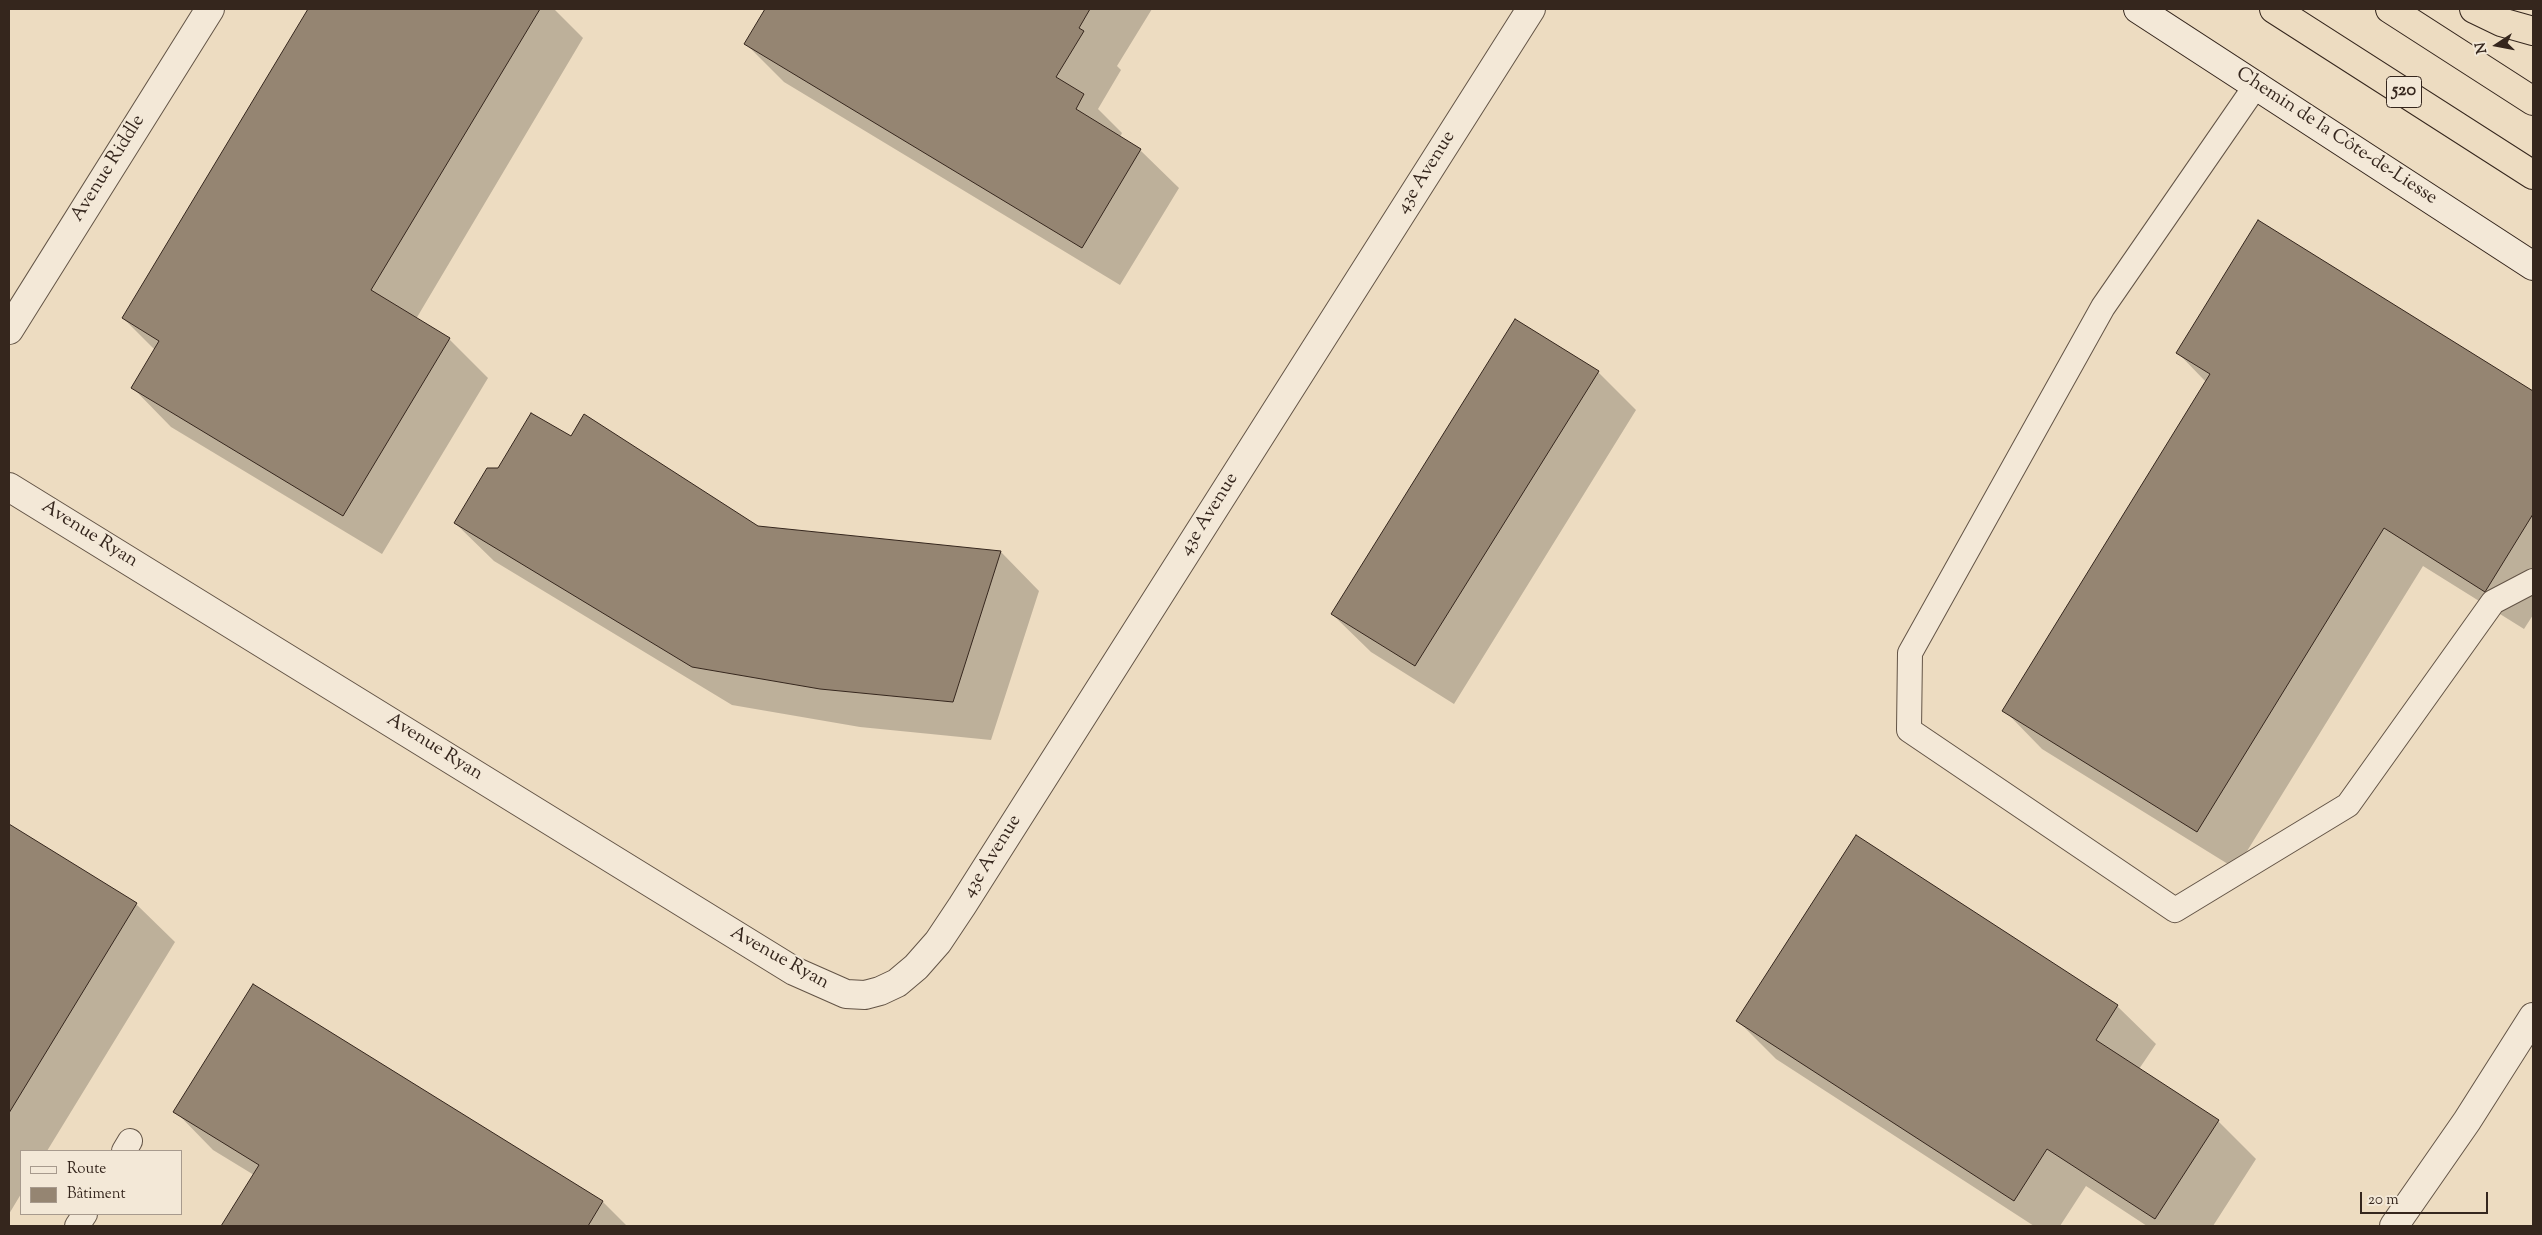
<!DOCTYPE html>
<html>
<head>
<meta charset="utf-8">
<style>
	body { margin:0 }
	#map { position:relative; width:2542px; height:1235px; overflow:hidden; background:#eddcc1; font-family:"Sorts Mill Goudy",serif }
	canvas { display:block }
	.frame { position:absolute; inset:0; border:10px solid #35261d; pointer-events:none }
	.legend { position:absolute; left:20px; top:1150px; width:162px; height:65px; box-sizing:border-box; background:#f3e8d7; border:1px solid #a79a8d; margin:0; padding:6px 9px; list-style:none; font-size:15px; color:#35261d }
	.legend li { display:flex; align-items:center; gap:10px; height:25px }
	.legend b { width:25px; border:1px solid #a79a8d }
	.north { position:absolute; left:2472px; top:20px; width:50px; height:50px; -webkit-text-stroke:4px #f3e8d7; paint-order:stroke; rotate:259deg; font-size:14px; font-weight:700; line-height:20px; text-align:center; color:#35261d }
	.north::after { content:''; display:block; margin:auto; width:18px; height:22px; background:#35261d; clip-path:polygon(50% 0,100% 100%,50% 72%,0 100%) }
	.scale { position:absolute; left:2360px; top:1192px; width:128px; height:22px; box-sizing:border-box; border:2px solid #35261d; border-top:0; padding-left:6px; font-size:15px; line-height:18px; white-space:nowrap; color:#35261d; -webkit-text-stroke:4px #f3e8d7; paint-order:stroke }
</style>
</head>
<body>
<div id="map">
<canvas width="2542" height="1235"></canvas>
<div class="frame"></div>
<ul class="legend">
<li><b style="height:6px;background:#f3e8d7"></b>Route</li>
<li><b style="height:14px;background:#958572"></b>Bâtiment</li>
</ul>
<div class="north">N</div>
<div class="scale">20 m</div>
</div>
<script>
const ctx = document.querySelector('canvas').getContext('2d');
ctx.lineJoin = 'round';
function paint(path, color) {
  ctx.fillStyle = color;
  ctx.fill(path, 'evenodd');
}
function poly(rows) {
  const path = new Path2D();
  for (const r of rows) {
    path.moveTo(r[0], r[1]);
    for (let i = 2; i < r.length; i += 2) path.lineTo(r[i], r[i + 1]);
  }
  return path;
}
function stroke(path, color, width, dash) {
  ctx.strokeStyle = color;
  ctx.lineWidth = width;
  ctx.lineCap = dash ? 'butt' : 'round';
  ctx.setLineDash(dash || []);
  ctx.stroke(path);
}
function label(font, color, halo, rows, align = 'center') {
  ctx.font = font + ' "Sorts Mill Goudy",serif';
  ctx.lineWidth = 4;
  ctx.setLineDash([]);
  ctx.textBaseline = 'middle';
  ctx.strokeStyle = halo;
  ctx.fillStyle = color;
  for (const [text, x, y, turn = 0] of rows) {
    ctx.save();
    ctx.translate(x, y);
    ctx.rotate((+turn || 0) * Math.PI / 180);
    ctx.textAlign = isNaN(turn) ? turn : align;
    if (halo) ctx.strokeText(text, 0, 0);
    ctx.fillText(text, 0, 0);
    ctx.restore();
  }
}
paint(poly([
	[309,9,554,9,583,38,416,319,449,339,488,378,382,554,171,427,133,388,155,350,123,318],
	[767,9,1152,9,1117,66,1121,70,1098,109,1122,133,1120,137,1140,150,1179,188,1120,285,784,82,746,44],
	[2259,222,2533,392,2533,615,2524,629,2423,566,2236,869,2042,749,2004,710,2206,382,2178,353],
	[1598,372,1636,410,1454,704,1371,652,1332,614],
	[571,438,758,528,1001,552,1039,591,991,740,860,727,732,705,494,561,455,523,499,469],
	[9,826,136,904,175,942,47,1151,21,1151,21,1194,9,1214],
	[253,985,603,1202,627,1226,223,1226,254,1175,213,1150,175,1111],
	[2117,1006,2156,1044,2139,1069,2218,1121,2256,1159,2213,1226,2147,1226,2086,1186,2060,1226,2034,1226,1776,1059,1738,1021]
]), '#0003');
const building = poly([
	[308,9,540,9,371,290,450,338,343,516,131,388,159,341,122,318,308,9],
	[765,9,1090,9,1079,28,1084,31,1056,77,1084,94,1076,109,1141,149,1082,248,744,44,765,9],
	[2258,220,2533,391,2533,514,2485,592,2384,528,2197,832,2002,711,2210,374,2176,353,2258,220],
	[1515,319,1599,371,1415,666,1331,614,1515,319],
	[531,413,571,436,584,414,758,526,1001,551,953,702,820,689,692,667,454,523,487,468,498,468,531,413],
	[9,824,137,903,9,1113,9,824],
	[1856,835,2118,1005,2096,1040,2219,1120,2155,1219,2047,1149,2014,1201,1736,1021,1856,835],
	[253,984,603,1201,588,1226,221,1226,259,1165,173,1112,253,984]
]);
paint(building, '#958572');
stroke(building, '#35261d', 1);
const lane = poly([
	[2257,84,2103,307,1910,653,1909,730,2175,910,2348,805,2493,602,2533,581],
	[124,1151,130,1141],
	[77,1226,85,1214]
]);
const street = poly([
	[9,330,210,9],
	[9,487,794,971,846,994,865,995,880,991,897,983,916,967,938,942,962,906,1531,9],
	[2394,1226,2467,1121,2533,1017]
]);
const secondary = poly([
	[2138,9,2533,266]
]);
const highway = poly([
	[2274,9,2533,175],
	[2390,9,2533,101],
	[2474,9,2501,22,2533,31]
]);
stroke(lane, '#635446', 26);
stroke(street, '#635446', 30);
stroke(secondary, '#35261d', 30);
stroke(highway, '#35261d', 30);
stroke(lane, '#f3e8d7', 24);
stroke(street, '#f3e8d7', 28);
stroke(secondary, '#f3e8d7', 28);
stroke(highway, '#eddcc1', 28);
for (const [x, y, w] of [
	[2404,92,35]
]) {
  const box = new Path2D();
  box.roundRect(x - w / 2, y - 15.5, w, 31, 4);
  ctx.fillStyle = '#f3e8d7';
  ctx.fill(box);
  stroke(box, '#35261d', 1);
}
label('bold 18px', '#35261d', null, [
	["520",2404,92]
]);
label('19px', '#35261d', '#f3e8d7', [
	["Chemin de la Côte-de-Liesse",2336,137,33],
	["Avenue Riddle",109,169,-58],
	["43e Avenue",1427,173,-58],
	["43e Avenue",1210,515,-58],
	["Avenue Ryan",89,535,32],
	["Avenue Ryan",434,748,32],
	["43e Avenue",993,857,-58],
	["Avenue Ryan",779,959,29]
]);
</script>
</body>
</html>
